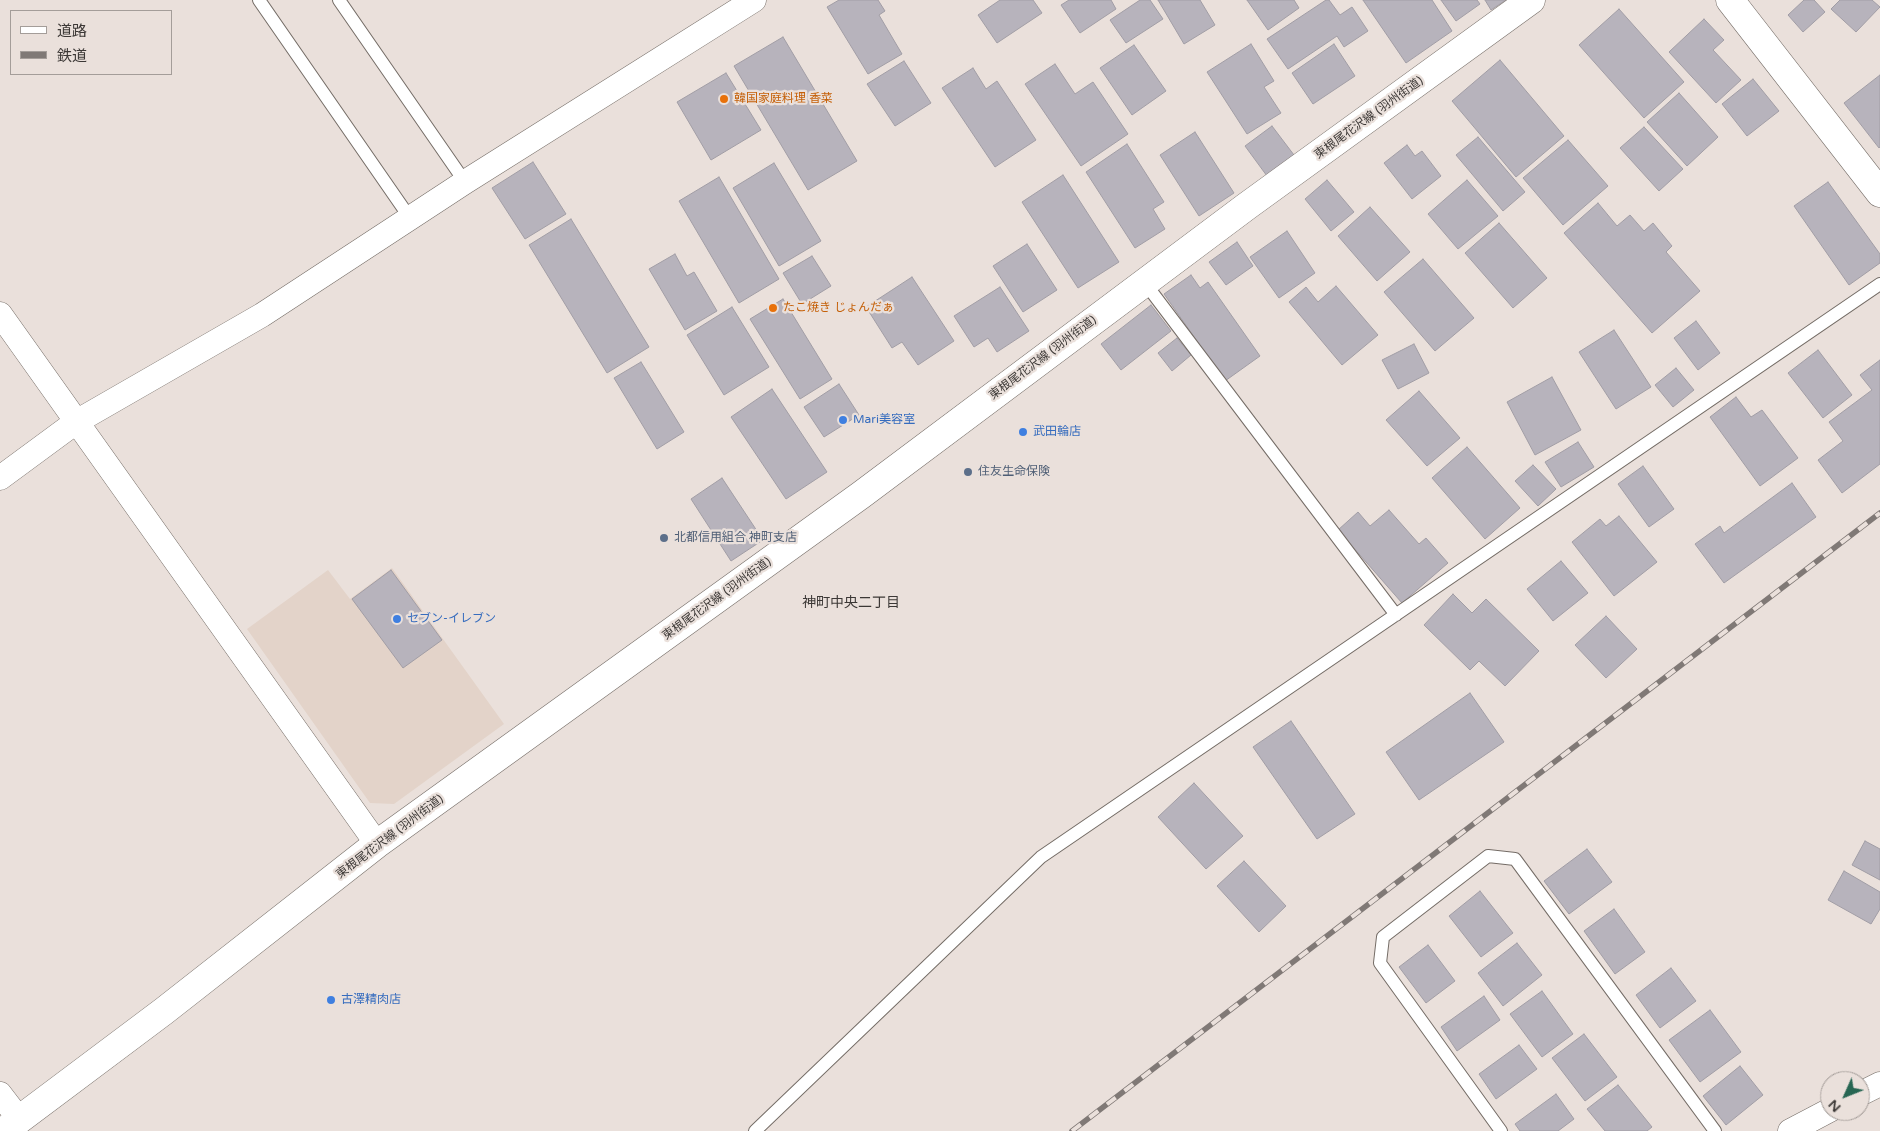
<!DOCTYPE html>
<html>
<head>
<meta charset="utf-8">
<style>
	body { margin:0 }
	#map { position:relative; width:1880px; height:1131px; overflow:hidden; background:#eae0db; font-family:"Varela Round","Noto Sans JP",sans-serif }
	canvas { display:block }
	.legend { position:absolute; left:10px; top:10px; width:162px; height:65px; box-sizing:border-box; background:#eae0db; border:1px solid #a49d99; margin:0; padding:6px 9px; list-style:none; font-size:15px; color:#3c3836 }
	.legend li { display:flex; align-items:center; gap:10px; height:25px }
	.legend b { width:25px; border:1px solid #a49d99 }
	.north { position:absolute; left:1820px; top:1071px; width:50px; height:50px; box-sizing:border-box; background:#eae0db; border:1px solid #a49d99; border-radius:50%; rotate:226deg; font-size:14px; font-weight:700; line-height:20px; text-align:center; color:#3c3836 }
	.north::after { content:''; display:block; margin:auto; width:18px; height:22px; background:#276653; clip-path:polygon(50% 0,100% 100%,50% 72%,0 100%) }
</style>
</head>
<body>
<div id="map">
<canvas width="1880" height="1131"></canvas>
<ul class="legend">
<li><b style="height:6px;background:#fff"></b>道路</li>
<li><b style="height:6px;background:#807976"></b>鉄道</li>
</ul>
<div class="north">N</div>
</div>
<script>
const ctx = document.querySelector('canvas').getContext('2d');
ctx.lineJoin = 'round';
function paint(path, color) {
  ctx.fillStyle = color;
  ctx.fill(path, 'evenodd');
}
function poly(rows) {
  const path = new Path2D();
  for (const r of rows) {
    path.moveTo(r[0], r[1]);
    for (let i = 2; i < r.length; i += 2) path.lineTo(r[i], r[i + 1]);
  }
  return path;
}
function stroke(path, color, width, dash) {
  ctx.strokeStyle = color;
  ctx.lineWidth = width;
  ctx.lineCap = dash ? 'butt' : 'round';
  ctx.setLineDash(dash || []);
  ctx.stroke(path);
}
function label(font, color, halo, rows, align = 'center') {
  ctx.font = font + ' "Varela Round","Noto Sans JP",sans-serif';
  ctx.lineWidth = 4.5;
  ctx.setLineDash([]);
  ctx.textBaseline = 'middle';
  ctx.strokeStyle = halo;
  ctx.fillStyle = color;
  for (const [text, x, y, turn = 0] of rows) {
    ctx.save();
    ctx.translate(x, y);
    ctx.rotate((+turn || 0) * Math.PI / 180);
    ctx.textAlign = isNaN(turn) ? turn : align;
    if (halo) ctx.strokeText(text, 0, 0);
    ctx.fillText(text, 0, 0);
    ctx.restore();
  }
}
paint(poly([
	[392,568,504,724,394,804,370,803,247,629,328,570,350,599]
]), '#e3d3c9');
const building = poly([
	[839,0,878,0,885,11,879,15,902,54,868,74,827,7,839,0],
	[1000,0,1033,0,1042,13,997,43,978,15,1000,0],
	[1069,0,1111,0,1116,9,1080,33,1061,5,1069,0],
	[1140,0,1150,0,1163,19,1126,43,1110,20,1140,0],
	[1158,0,1200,0,1215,25,1184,44,1158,0],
	[1247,0,1294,0,1299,8,1268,30,1247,0],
	[1326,0,1329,0,1340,15,1352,7,1368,31,1344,47,1337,36,1288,69,1267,39,1326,0],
	[1363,0,1432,0,1452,31,1406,63,1363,0],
	[1441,0,1477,0,1480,4,1456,21,1441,0],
	[1485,0,1506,0,1491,10,1485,0],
	[1804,0,1814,0,1825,12,1803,32,1788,15,1804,0],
	[1840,0,1872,0,1880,7,1856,32,1831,9,1840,0],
	[1619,9,1684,82,1644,118,1579,45,1619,9],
	[1704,19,1724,40,1713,50,1741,80,1716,103,1669,52,1704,19],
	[783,37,857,161,808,190,734,66,783,37],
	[1251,44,1274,81,1264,87,1281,113,1247,134,1207,72,1251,44],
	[1334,44,1355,76,1313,104,1292,73,1334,44],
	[1134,45,1166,91,1132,115,1100,68,1134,45],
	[1500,60,1564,136,1516,177,1452,101,1500,60],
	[904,61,931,103,895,126,867,84,904,61],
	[1055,64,1075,94,1093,82,1128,134,1081,166,1025,84,1055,64],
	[973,68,986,89,997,81,1036,140,995,167,942,88,973,68],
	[726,73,761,130,711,160,677,102,726,73],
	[1880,75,1880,147,1879,148,1844,103,1880,75],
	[1753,79,1779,111,1747,136,1722,104,1753,79],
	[1679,93,1718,137,1687,166,1647,122,1679,93],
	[1272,126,1294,155,1267,176,1245,146,1272,126],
	[1644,127,1683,169,1659,191,1620,148,1644,127],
	[1195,132,1234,193,1199,216,1160,155,1195,132],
	[1478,137,1525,192,1503,211,1456,155,1478,137],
	[1568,140,1608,186,1563,225,1523,178,1568,140],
	[1127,144,1164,202,1153,209,1165,229,1135,248,1086,172,1127,144],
	[1407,145,1415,156,1422,151,1441,176,1412,199,1384,163,1407,145],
	[533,162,566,214,525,239,492,188,533,162],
	[774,163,821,241,779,266,733,188,774,163],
	[1063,175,1119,262,1078,288,1022,202,1063,175],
	[719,177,779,279,739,303,679,201,719,177],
	[1327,180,1354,212,1331,231,1305,199,1327,180],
	[1467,180,1498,216,1458,249,1428,214,1467,180],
	[1828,182,1880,254,1880,263,1849,285,1794,206,1828,182],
	[1598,203,1617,226,1630,215,1644,231,1653,223,1672,246,1666,252,1700,291,1652,333,1564,233,1598,203],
	[1370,207,1410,252,1377,281,1338,236,1370,207],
	[571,219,649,347,607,373,529,245,571,219],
	[1499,223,1547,278,1513,308,1465,253,1499,223],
	[1287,231,1315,273,1279,298,1250,257,1287,231],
	[1237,242,1253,266,1226,285,1209,262,1237,242],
	[1027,244,1057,290,1023,312,993,266,1027,244],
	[675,254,687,276,694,272,717,311,685,330,649,269,675,254],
	[812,256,831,286,802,304,783,273,812,256],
	[1423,259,1474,318,1435,351,1384,292,1423,259],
	[1191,275,1200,288,1208,282,1260,356,1225,381,1164,294,1191,275],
	[912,277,954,341,918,365,902,342,892,348,866,307,912,277],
	[1336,286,1378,335,1342,365,1289,302,1306,287,1318,302,1336,286],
	[1000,287,1029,331,997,352,988,338,974,347,954,316,1000,287],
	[783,299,832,379,800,399,750,319,783,299],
	[1151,305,1171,331,1121,370,1101,344,1151,305],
	[732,307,769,367,724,395,687,335,732,307],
	[1696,321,1720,353,1698,370,1674,338,1696,321],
	[1614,330,1651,387,1616,409,1579,352,1614,330],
	[1177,338,1191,355,1172,371,1158,353,1177,338],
	[1414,344,1429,373,1398,389,1382,360,1414,344],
	[1818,350,1852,395,1823,418,1788,373,1818,350],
	[1880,360,1880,464,1842,493,1818,460,1843,441,1829,422,1872,390,1860,375,1880,360],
	[641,362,684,432,657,449,614,378,641,362],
	[1676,368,1694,390,1673,407,1655,385,1676,368],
	[1552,377,1581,430,1535,455,1507,402,1552,377],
	[839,384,859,415,824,437,804,407,839,384],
	[772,389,827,472,786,499,731,417,772,389],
	[1419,391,1460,438,1427,466,1386,420,1419,391],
	[1736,397,1751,417,1762,410,1798,458,1760,486,1710,417,1736,397],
	[1578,442,1594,467,1561,487,1545,462,1578,442],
	[1467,447,1520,508,1485,539,1432,478,1467,447],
	[1533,465,1556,489,1538,506,1515,481,1533,465],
	[1643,466,1674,509,1649,527,1618,484,1643,466],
	[722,478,763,540,731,561,691,499,722,478],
	[1792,483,1816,517,1724,583,1695,544,1720,526,1724,533,1792,483],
	[1389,510,1419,544,1426,538,1448,563,1402,603,1338,530,1358,512,1370,526,1389,510],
	[1619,516,1657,562,1614,596,1572,542,1600,519,1606,526,1619,516],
	[1561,561,1588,593,1553,621,1527,589,1561,561],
	[391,570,442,640,403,668,352,599,391,570],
	[1453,594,1472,613,1486,599,1539,651,1505,686,1479,661,1470,670,1424,625,1453,594],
	[1606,616,1637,649,1606,678,1575,645,1606,616],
	[1470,693,1504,742,1419,800,1386,752,1470,693],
	[1291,721,1355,814,1317,839,1253,747,1291,721],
	[1194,783,1243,836,1206,869,1158,817,1194,783],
	[1865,841,1880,849,1880,880,1852,865,1865,841],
	[1587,849,1612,882,1569,914,1544,881,1587,849],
	[1244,861,1286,906,1259,932,1217,886,1244,861],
	[1844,871,1880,892,1880,909,1871,924,1828,900,1844,871],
	[1480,891,1513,933,1481,957,1449,916,1480,891],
	[1614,909,1645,952,1615,974,1584,931,1614,909],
	[1517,943,1542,975,1503,1006,1478,973,1517,943],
	[1428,945,1455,981,1426,1003,1399,967,1428,945],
	[1671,968,1696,1001,1660,1028,1636,995,1671,968],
	[1542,991,1573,1034,1542,1057,1510,1014,1542,991],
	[1484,996,1500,1020,1457,1051,1441,1027,1484,996],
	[1710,1010,1741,1052,1700,1082,1669,1040,1710,1010],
	[1584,1034,1617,1077,1585,1101,1552,1058,1584,1034],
	[1519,1045,1537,1069,1496,1099,1479,1074,1519,1045],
	[1740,1066,1763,1095,1726,1125,1703,1096,1740,1066],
	[1618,1085,1652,1127,1647,1131,1605,1131,1587,1109,1618,1085],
	[1556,1094,1574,1119,1558,1131,1520,1131,1515,1124,1556,1094]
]);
paint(building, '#b7b3bc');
stroke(building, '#a19da5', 1);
const service = poly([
	[259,0,410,218],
	[339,0,465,182],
	[1145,283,1396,615],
	[755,1131,1041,857,1880,284],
	[1501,1131,1380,963,1383,937,1488,856,1515,859,1715,1131]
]);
const minor = poly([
	[0,314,377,844],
	[0,478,76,422,262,315,465,182,754,0],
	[0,1094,20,1120],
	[1860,1094,1880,1084],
	[1790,1131,1830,1110]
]);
const tertiary = poly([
	[1730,0,1880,193]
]);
const secondary = poly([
	[4,1131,164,1011,377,844,861,495,1247,206,1531,0]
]);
stroke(service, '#746c66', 14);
stroke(minor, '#746c66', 25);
stroke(tertiary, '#746c66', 29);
stroke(secondary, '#746c66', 29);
stroke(service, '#fff', 12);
stroke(minor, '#fff', 24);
stroke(tertiary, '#fff', 28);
stroke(secondary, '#fff', 28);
const rail = poly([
	[1072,1131,1880,513]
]);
stroke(rail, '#807976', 5.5);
stroke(rail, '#eae0db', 4, [11]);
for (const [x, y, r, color] of [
	[724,99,5,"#e8710a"],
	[773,308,5,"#e8710a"],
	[843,420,5,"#3f7fe0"],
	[1023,432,5,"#3f7fe0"],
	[968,472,5,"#5c6f8a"],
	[664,538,5,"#5c6f8a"],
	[397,619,5,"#3f7fe0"],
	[331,1000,5,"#3f7fe0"]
]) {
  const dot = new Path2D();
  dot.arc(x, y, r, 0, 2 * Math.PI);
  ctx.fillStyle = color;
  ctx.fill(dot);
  stroke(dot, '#eae0db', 2);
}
label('12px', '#c56008', '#eae0db', [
	["韓国家庭料理 香菜",734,99],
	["たこ焼き じょんだぁ",783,308]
], 'left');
label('12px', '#3c3836', '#eae0db', [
	["東根尾花沢線 (羽州街道)",1369,118,-36],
	["東根尾花沢線 (羽州街道)",1043,358,-37],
	["東根尾花沢線 (羽州街道)",717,599,-36],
	["東根尾花沢線 (羽州街道)",390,837,-37]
]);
label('12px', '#366cbe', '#eae0db', [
	["Mari美容室",853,420],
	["武田輪店",1033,432],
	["セブン-イレブン",407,619],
	["古澤精肉店",341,1000]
], 'left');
label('12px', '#4e5e75', '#eae0db', [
	["住友生命保険",978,472],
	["北都信用組合 神町支店",674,538]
], 'left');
label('14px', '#3c3836', '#eae0db', [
	["神町中央二丁目",851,603]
]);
</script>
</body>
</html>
